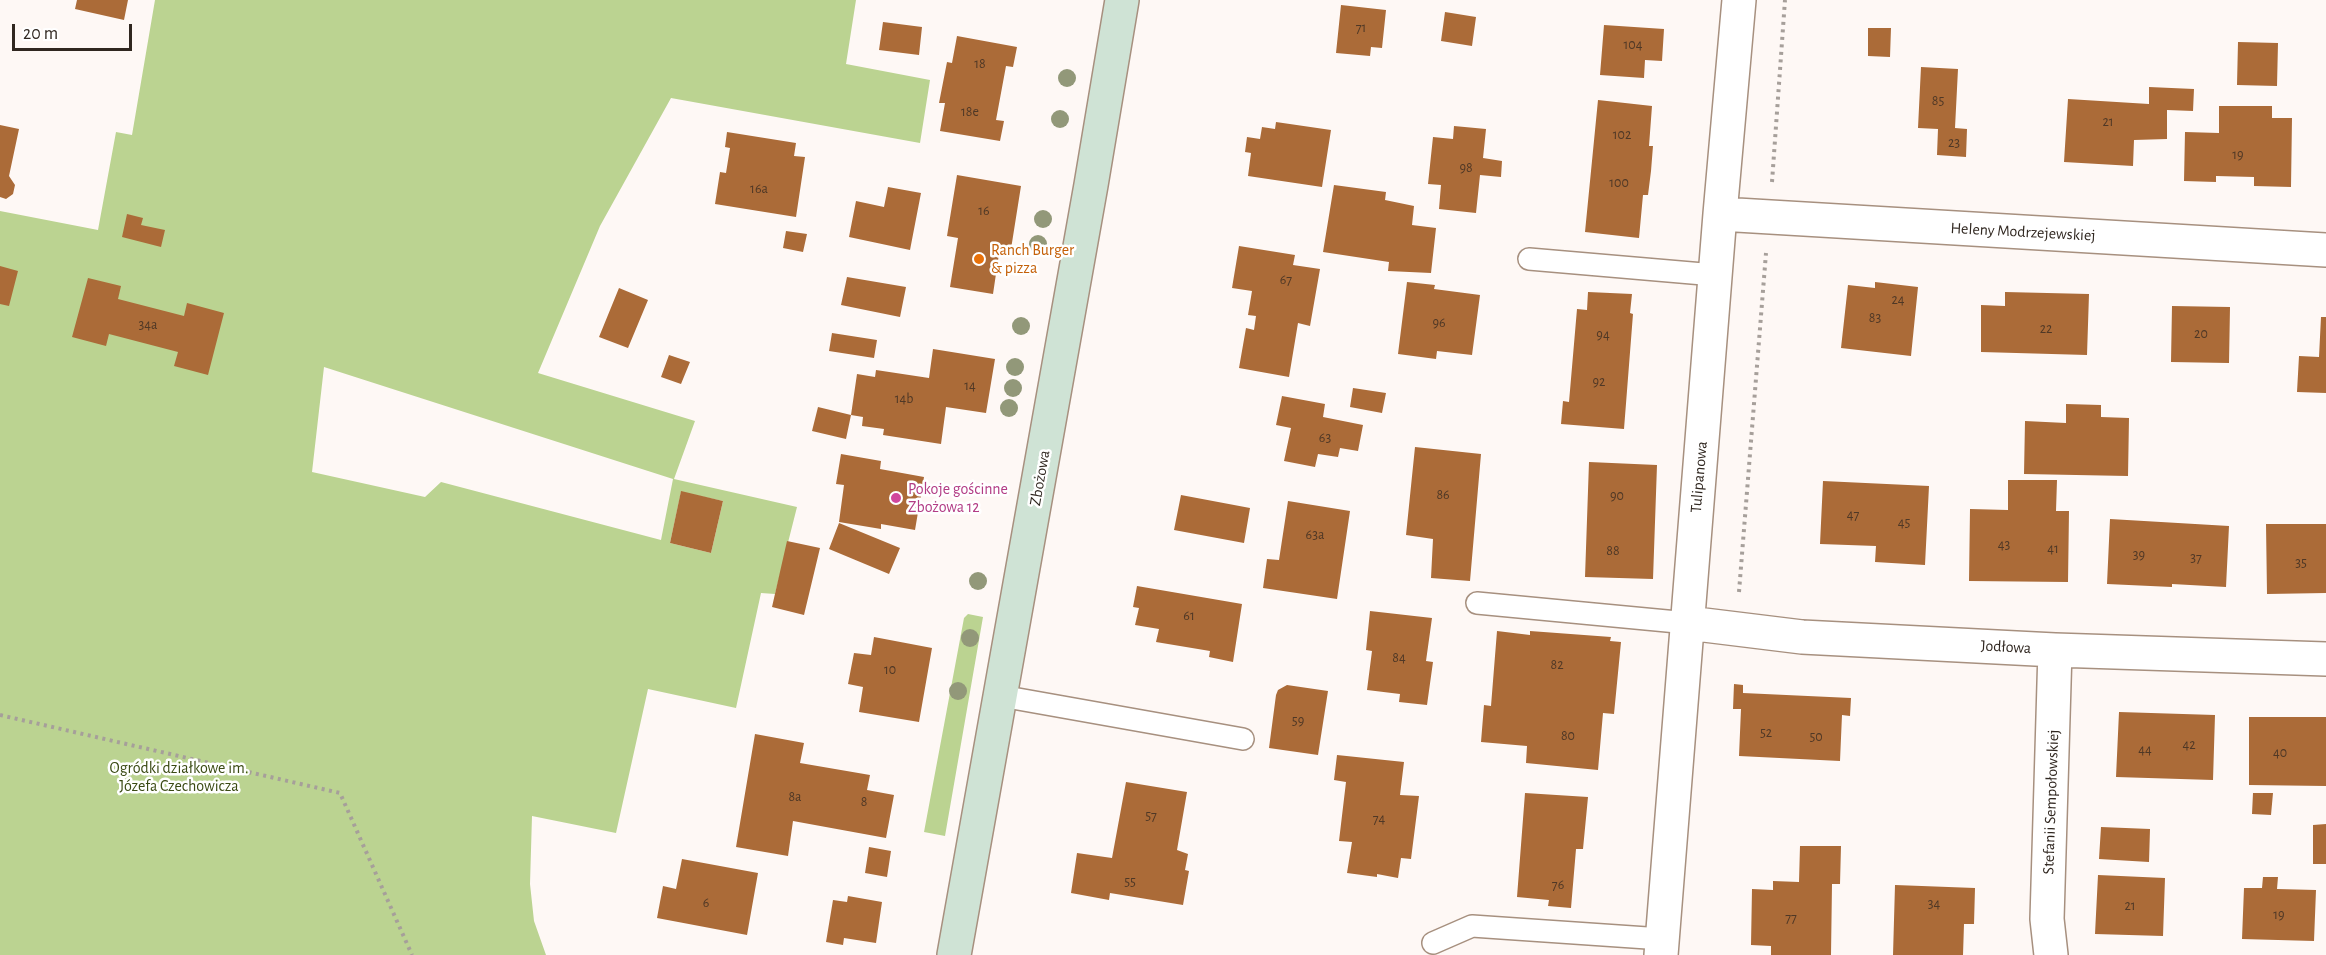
<!DOCTYPE html>
<html>
<head>
<meta charset="utf-8">
<style>
	body { margin:0 }
	#map { position:relative; width:2326px; height:955px; overflow:hidden; background:#fef8f5; font-family:"Alegreya Sans",sans-serif }
	canvas { display:block }
	.scale { position:absolute; left:12px; top:24px; width:120px; height:27px; box-sizing:border-box; border:3px solid #302720; border-top:0; padding-left:8px; font-size:18px; line-height:21px; white-space:nowrap; color:#302720; -webkit-text-stroke:4px #fff; paint-order:stroke }
</style>
</head>
<body>
<div id="map">
<canvas width="2326" height="955"></canvas>
<div class="scale">20 m</div>
</div>
<script>
const ctx = document.querySelector('canvas').getContext('2d');
ctx.lineJoin = 'round';
function paint(path, color) {
  ctx.fillStyle = color;
  ctx.fill(path, 'evenodd');
}
function poly(rows) {
  const path = new Path2D();
  for (const r of rows) {
    path.moveTo(r[0], r[1]);
    for (let i = 2; i < r.length; i += 2) path.lineTo(r[i], r[i + 1]);
  }
  return path;
}
function stroke(path, color, width, dash) {
  ctx.strokeStyle = color;
  ctx.lineWidth = width;
  ctx.lineCap = dash ? 'butt' : 'round';
  ctx.setLineDash(dash || []);
  ctx.stroke(path);
}
function label(font, color, halo, rows, align = 'center') {
  ctx.font = font + ' "Alegreya Sans",sans-serif';
  ctx.lineWidth = 5;
  ctx.setLineDash([]);
  ctx.textBaseline = 'middle';
  ctx.strokeStyle = halo;
  ctx.fillStyle = color;
  for (const [text, x, y, turn = 0] of rows) {
    ctx.save();
    ctx.translate(x, y);
    ctx.rotate((+turn || 0) * Math.PI / 180);
    ctx.textAlign = isNaN(turn) ? turn : align;
    if (halo) ctx.strokeText(text, 0, 0);
    ctx.fillText(text, 0, 0);
    ctx.restore();
  }
}
paint(poly([
	[155,0,856,0,846,64,930,80,920,143,671,98,600,226,538,373,695,421,674,479,797,507,775,594,761,593,736,708,648,689,616,833,532,816,530,884,534,921,546,955,0,955,0,211,98,230,116,132,132,135],
	[324,367,673,479,661,540,441,482,425,497,312,472],
	[681,492,723,501,711,553,670,543],
	[968,614,983,617,945,836,924,832,964,618]
]), '#bbd391');
paint(poly([
	[77,0,128,0,124,20,75,9],
	[1341,5,1386,10,1382,48,1371,47,1370,56,1336,53],
	[1445,12,1476,17,1472,46,1441,41],
	[883,22,922,27,919,55,879,50],
	[1604,25,1664,29,1662,61,1645,60,1644,78,1600,75],
	[1868,28,1891,28,1890,57,1868,56],
	[957,36,1017,47,1013,67,1006,66,996,120,1004,121,1000,141,940,131,945,103,939,103,947,62,952,63],
	[2238,42,2278,43,2277,86,2237,85],
	[1921,67,1958,69,1955,128,1967,129,1966,157,1937,155,1938,129,1918,128],
	[2149,87,2194,89,2193,111,2167,110,2167,139,2134,140,2133,166,2064,162,2068,99,2149,104],
	[1598,100,1652,106,1649,146,1653,146,1651,171,1648,195,1643,195,1639,238,1585,232],
	[2219,106,2272,106,2272,118,2292,118,2291,187,2254,186,2254,177,2216,176,2216,182,2184,181,2185,132,2219,133],
	[1276,122,1331,130,1322,187,1248,176,1251,153,1245,152,1247,137,1260,139,1262,127,1275,129],
	[0,125,19,129,9,176,15,185,13,194,6,199,0,197],
	[1454,126,1486,129,1483,158,1502,161,1501,177,1480,175,1476,213,1439,209,1441,185,1428,184,1433,137,1453,139],
	[727,132,796,143,794,156,805,157,796,217,715,204,720,172,726,173,730,148,725,147],
	[957,175,1021,186,1011,249,1000,247,993,294,950,287,958,238,947,236],
	[1334,185,1386,192,1385,200,1414,206,1412,225,1436,228,1431,273,1388,271,1389,262,1323,252],
	[888,187,921,193,910,250,849,237,856,201,884,207],
	[127,214,143,218,141,225,165,230,161,247,122,237],
	[786,231,807,234,803,252,783,248],
	[1239,246,1295,255,1293,265,1320,269,1310,326,1298,323,1289,377,1239,368,1246,328,1254,330,1256,316,1248,315,1252,291,1232,288],
	[0,266,18,271,9,306,0,304],
	[847,277,906,287,900,317,841,305],
	[88,278,121,286,118,299,184,316,187,303,224,313,208,375,174,366,178,352,109,334,106,346,72,337],
	[1407,282,1435,285,1434,289,1480,295,1472,355,1437,351,1436,359,1398,354],
	[1875,282,1918,287,1911,356,1841,348,1848,285,1875,288],
	[619,288,648,300,628,348,599,337],
	[1588,292,1632,294,1630,313,1633,314,1624,429,1561,424,1563,401,1569,402,1577,309,1587,310],
	[2005,292,2089,294,2087,355,1981,352,1981,305,2005,306],
	[2172,306,2230,307,2229,363,2171,362],
	[2321,317,2326,317,2326,393,2297,392,2299,356,2319,357],
	[832,333,877,340,874,358,829,351],
	[933,349,995,359,986,413,946,407,941,444,883,435,884,429,862,426,863,417,851,415,857,374,875,377,876,370,929,378],
	[669,355,690,362,681,384,661,377],
	[1353,388,1386,393,1382,413,1350,407],
	[1282,396,1325,404,1323,417,1363,425,1358,451,1340,448,1338,457,1318,454,1315,467,1284,461,1291,428,1276,425],
	[2066,404,2101,405,2101,417,2129,418,2128,476,2024,474,2025,421,2066,423],
	[818,407,851,415,846,439,812,431],
	[1415,447,1481,454,1470,581,1431,578,1433,539,1406,535],
	[841,454,881,461,880,469,924,477,915,530,881,524,881,529,839,522,844,485,836,484],
	[1589,462,1657,465,1653,579,1585,577],
	[2008,480,2057,480,2056,511,2069,511,2068,582,1969,581,1970,509,2008,510],
	[1823,481,1929,486,1925,565,1875,562,1876,546,1820,544],
	[681,491,723,501,711,553,670,543],
	[1181,495,1250,508,1244,543,1174,530],
	[1288,501,1350,511,1337,599,1263,588,1267,559,1279,560],
	[2110,519,2229,526,2226,587,2172,584,2172,587,2107,584],
	[839,523,900,548,889,574,829,549],
	[2266,524,2326,524,2326,593,2267,594],
	[787,541,820,548,804,615,772,607],
	[1137,586,1242,604,1233,662,1209,657,1210,651,1156,642,1159,629,1135,625,1139,608,1133,607],
	[1370,611,1432,618,1426,661,1433,662,1427,705,1399,702,1400,694,1367,690,1372,651,1366,650],
	[1497,631,1530,635,1530,631,1611,637,1610,641,1621,642,1614,714,1603,713,1598,770,1526,763,1527,746,1481,742,1484,705,1491,706],
	[874,637,932,648,919,722,859,712,863,687,848,684,854,653,871,655],
	[1734,684,1743,685,1743,693,1851,698,1850,716,1842,715,1840,761,1739,756,1741,709,1733,709],
	[1287,685,1328,691,1318,755,1269,748,1276,695,1278,690],
	[2119,712,2215,715,2213,780,2116,777],
	[2249,717,2326,717,2326,786,2249,785],
	[755,734,804,743,800,763,870,775,867,790,894,795,886,838,793,821,788,856,736,847],
	[1337,755,1404,762,1400,795,1419,796,1411,859,1401,858,1398,878,1377,874,1377,877,1347,873,1352,842,1339,841,1346,782,1334,780],
	[1126,782,1187,792,1177,850,1188,854,1185,870,1189,871,1183,905,1110,893,1109,900,1071,893,1077,853,1112,858],
	[1525,793,1588,797,1583,849,1576,849,1571,908,1548,906,1549,900,1517,897],
	[2253,793,2273,793,2271,815,2252,814],
	[2326,824,2326,864,2313,864,2313,825],
	[2101,827,2150,829,2149,862,2099,859],
	[1800,846,1841,846,1840,884,1832,884,1831,955,1771,955,1771,946,1751,945,1752,889,1773,890,1773,881,1799,882],
	[869,847,891,851,887,877,865,873],
	[682,859,758,873,747,935,657,918,663,886,676,889],
	[2098,875,2165,878,2163,936,2095,934],
	[2263,877,2278,877,2277,889,2316,890,2314,941,2242,939,2244,888,2262,888],
	[1895,885,1975,888,1974,924,1964,924,1963,955,1893,955],
	[848,896,882,902,876,943,844,938,843,945,826,942,833,900,847,902]
]), '#ab6b38');
const lane = poly([
	[1529,259,1715,275],
	[1477,603,1688,623],
	[1001,696,1243,739],
	[1433,943,1472,926,1662,939]
]);
const street = poly([
	[1720,214,2326,250],
	[1688,623,1802,637,2055,650,2326,659],
	[1661,955,1720,214,1739,0],
	[2051,955,2047,919,2055,650]
]);
const secondary = poly([
	[954,955,1091,185,1122,0]
]);
stroke(lane, '#a7907f', 24);
stroke(street, '#a7907f', 36);
stroke(secondary, '#a7907f', 36);
stroke(poly([
	[1772,182,1785,0],
	[1739,592,1766,253],
	[0,715,340,793,412,955]
]), '#a69f9a', 4, [3, 4.5]);
stroke(lane, '#fff', 21);
stroke(street, '#fff', 33);
stroke(secondary, '#cfe3d5', 33);
ctx.fillStyle = '#929879';
for (const [x, y] of [
	[1067,78],
	[1060,119],
	[1043,219],
	[1038,244],
	[1021,326],
	[1015,367],
	[1013,388],
	[1009,408],
	[978,581],
	[970,638],
	[958,691]
]) {
  ctx.beginPath();
  ctx.arc(x, y, 9, 0, 2 * Math.PI);
  ctx.fill();
}
for (const [x, y, r, color] of [
	[979,259,6,"#e8710a"],
	[896,498,6,"#d1479c"]
]) {
  const dot = new Path2D();
  dot.arc(x, y, r, 0, 2 * Math.PI);
  ctx.fillStyle = color;
  ctx.fill(dot);
  stroke(dot, '#fff', 2);
}
label('14px', '#4f3826', null, [
	["71",1361,28],
	["104",1633,45],
	["18",980,64],
	["85",1938,101],
	["18e",970,112],
	["21",2108,122],
	["102",1622,135],
	["23",1954,143],
	["19",2238,155],
	["98",1466,168],
	["100",1619,183],
	["16a",759,189],
	["16",984,211],
	["67",1286,280],
	["24",1898,300],
	["83",1875,318],
	["96",1439,323],
	["34a",148,325],
	["22",2046,329],
	["20",2201,334],
	["94",1603,335],
	["92",1599,382],
	["14",970,386],
	["14b",904,399],
	["63",1325,438],
	["86",1443,495],
	["90",1617,496],
	["47",1853,515],
	["45",1904,523],
	["63a",1315,535],
	["43",2004,545],
	["41",2053,549],
	["88",1613,551],
	["39",2139,555],
	["37",2196,558],
	["35",2301,563],
	["61",1189,616],
	["84",1399,658],
	["82",1557,665],
	["10",890,670],
	["59",1298,721],
	["52",1766,733],
	["80",1568,736],
	["50",1816,737],
	["42",2189,745],
	["44",2145,750],
	["40",2280,753],
	["8a",795,797],
	["8",864,802],
	["57",1151,816],
	["74",1379,819],
	["55",1130,882],
	["76",1558,885],
	["6",706,903],
	["34",1934,904],
	["21",2130,906],
	["19",2279,915],
	["77",1791,918]
]);
label('16px', '#302720', '#fff', [
	["Heleny Modrzejewskiej",2023,232,3],
	["Tulipanowa",1699,477,-85],
	["Zbożowa",1040,478,-80],
	["Jodłowa",2006,647,3],
	["Stefanii Sempołowskiej",2051,802,-88]
]);
label('16px', '#c56008', '#fff', [
	["Ranch Burger",991,250],
	["& pizza",991,268]
], 'left');
label('16px', '#b23c85', '#fff', [
	["Pokoje gościnne",908,489],
	["Zbożowa 12",908,507]
], 'left');
label('16px', '#3a4a13', '#fff', [
	["Ogródki działkowe im.",179,768],
	["Józefa Czechowicza",179,786]
]);
</script>
</body>
</html>
